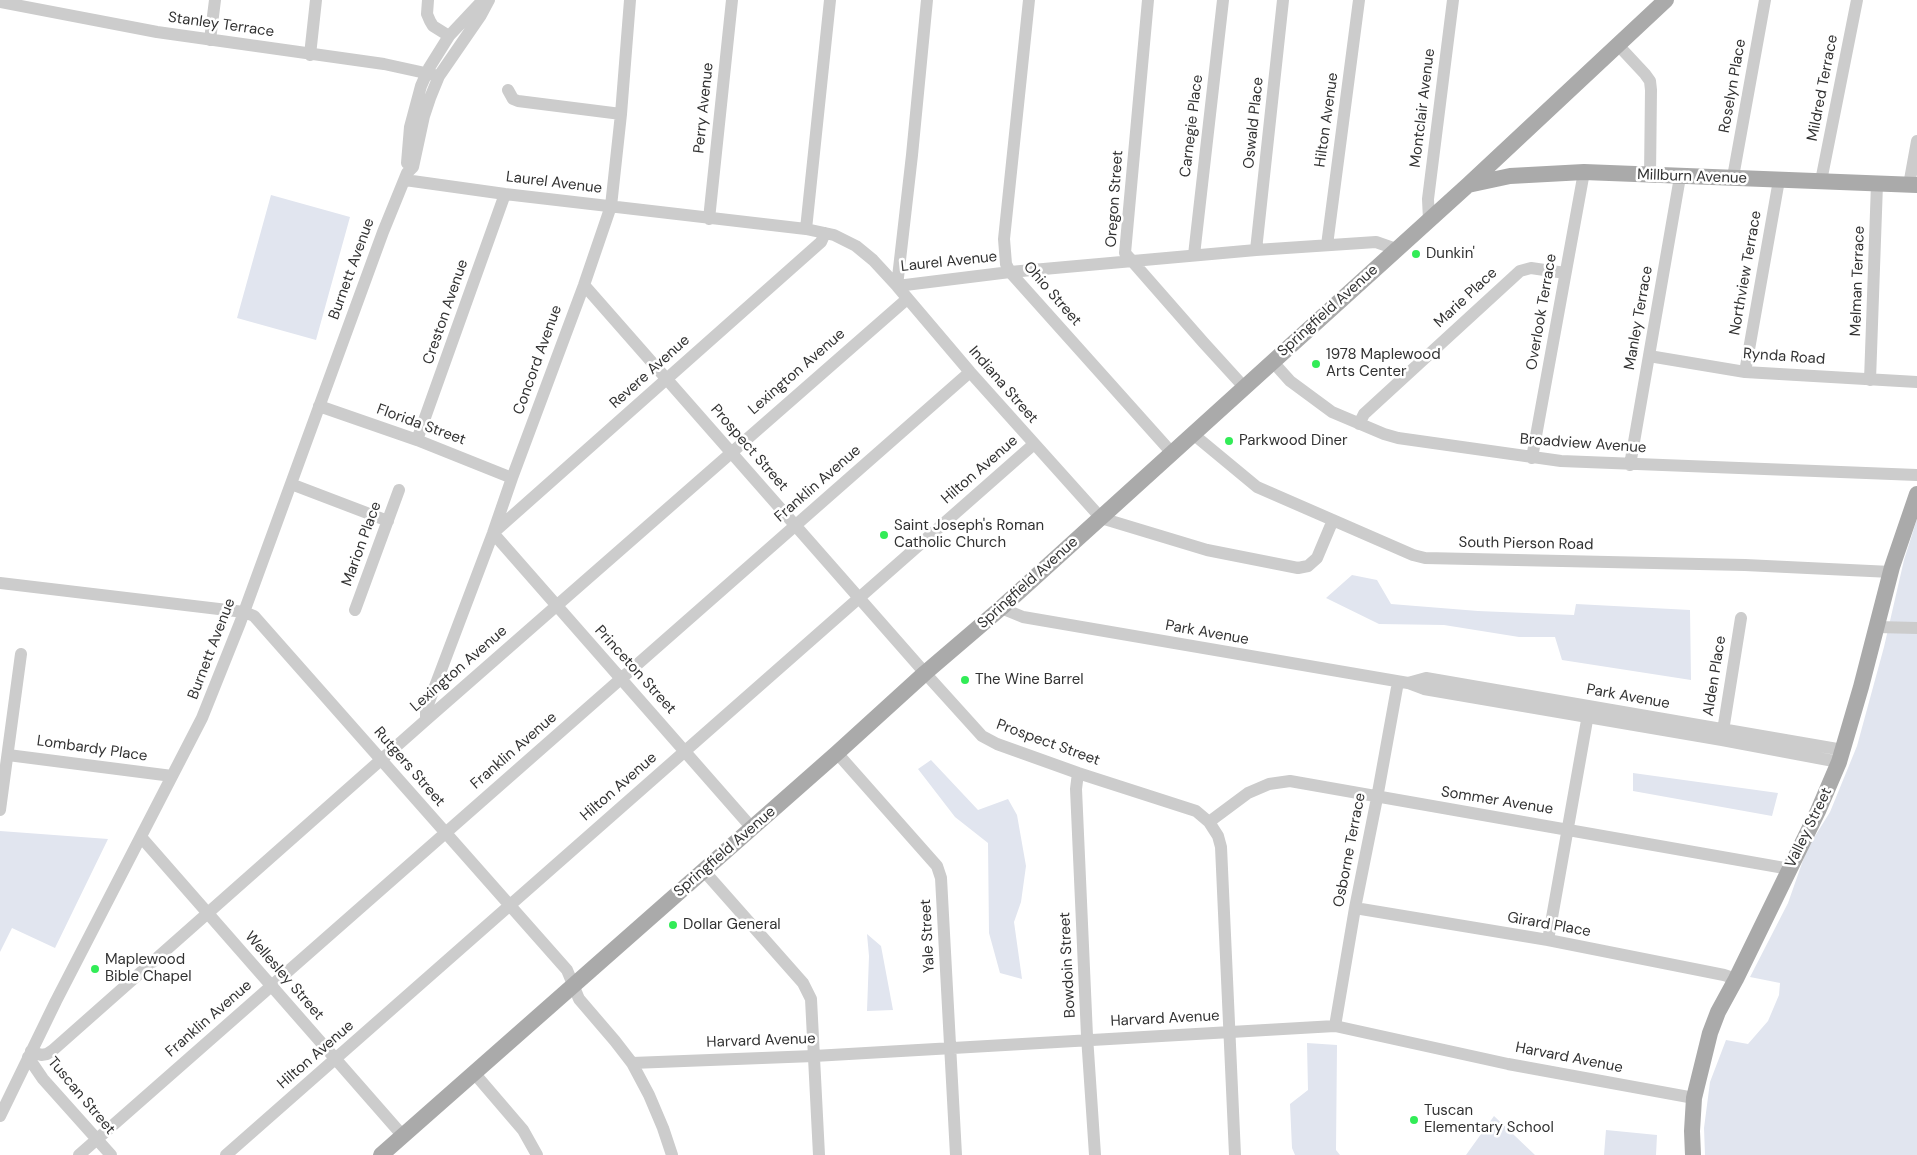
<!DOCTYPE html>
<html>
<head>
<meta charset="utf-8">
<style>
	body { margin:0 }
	canvas { display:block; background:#fff }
</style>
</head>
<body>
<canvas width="1917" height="1155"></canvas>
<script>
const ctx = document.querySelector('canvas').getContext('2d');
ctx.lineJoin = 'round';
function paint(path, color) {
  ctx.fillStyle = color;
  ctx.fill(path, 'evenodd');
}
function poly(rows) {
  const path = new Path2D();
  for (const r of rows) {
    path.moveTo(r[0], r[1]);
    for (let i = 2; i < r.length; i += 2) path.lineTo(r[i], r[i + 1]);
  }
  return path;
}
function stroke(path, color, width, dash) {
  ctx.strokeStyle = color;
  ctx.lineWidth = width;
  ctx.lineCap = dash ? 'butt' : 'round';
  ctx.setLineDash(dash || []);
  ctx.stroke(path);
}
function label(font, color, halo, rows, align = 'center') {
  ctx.font = font + ' "DM Sans",sans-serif';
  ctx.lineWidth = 5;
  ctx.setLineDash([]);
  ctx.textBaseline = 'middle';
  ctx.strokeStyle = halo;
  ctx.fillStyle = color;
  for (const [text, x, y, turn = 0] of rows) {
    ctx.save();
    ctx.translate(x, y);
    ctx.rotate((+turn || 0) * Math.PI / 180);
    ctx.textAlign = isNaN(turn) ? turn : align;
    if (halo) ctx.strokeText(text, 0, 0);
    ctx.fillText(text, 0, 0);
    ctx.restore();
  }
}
paint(poly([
	[271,195,350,217,316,340,237,318],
	[1917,519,1917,1155,1705,1155,1704,1128,1710,1082,1726,1040,1748,1044,1768,1021,1779,995,1780,983,1750,977,1788,903,1807,849,1830,812,1857,746,1884,647,1904,560],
	[1352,575,1377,580,1391,604,1478,611,1574,615,1576,604,1690,610,1691,680,1562,660,1555,637,1519,637,1444,625,1379,624,1326,598],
	[931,760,978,810,1008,799,1017,815,1026,866,1021,902,1014,922,1022,979,1000,973,989,933,988,843,955,817,918,769],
	[1633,773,1778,793,1772,816,1633,791],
	[0,831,108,839,55,948,12,928,0,952],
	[867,934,881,946,893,1010,867,1011,869,956],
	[1307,1043,1337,1045,1336,1150,1340,1155,1295,1155,1292,1148,1290,1104,1308,1090],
	[1494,1116,1535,1155,1466,1155],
	[1606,1130,1657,1135,1656,1155,1604,1155]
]), '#e1e5ef');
stroke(poly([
	[428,0,427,14,430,21,433,26,449,36],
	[1029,0,1004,239,1006,264,1010,272,1172,453],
	[1148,0,1125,253,1203,342,1244,387],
	[0,2,157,32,384,64,439,76],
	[210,40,215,0],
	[1618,45,1645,74,1650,81,1651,90,1650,176],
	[310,55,316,0],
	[508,90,513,99,518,101,621,114],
	[407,163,410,127,421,86,429,68,449,36,483,0],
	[1733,177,1765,0],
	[405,180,505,194,806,229,834,235,856,246,873,260,897,286,970,372,1101,518,1207,550,1298,568,1308,566,1317,558,1333,520],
	[1821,181,1857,0],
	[1909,185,1917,141],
	[709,219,732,0],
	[1429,220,1428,199,1453,0],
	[806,229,830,0],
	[1327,245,1359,0],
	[1256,250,1283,0],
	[1194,255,1223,0],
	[584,285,925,673,982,736,997,744,1078,773,1196,811,1209,822,1218,836,1221,847,1235,1155],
	[897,286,1010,272,1256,250,1376,242,1396,249],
	[897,286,912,155,927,0],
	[1649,356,1745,372,1917,382],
	[1272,361,1290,381,1332,412,1384,434,1398,438,1561,461,1917,475],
	[1745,372,1779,180],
	[1870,380,1877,184],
	[319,406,417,440,512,478],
	[1359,424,1364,414,1520,271,1531,268,1565,273],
	[1193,434,1257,487,1413,555,1425,558,1745,565,1891,572],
	[417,440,505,194],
	[1532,458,1584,172],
	[1630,465,1680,177],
	[291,484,388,521],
	[0,583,244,612,254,616,567,970,579,999,615,1041,632,1063,649,1095,663,1128,672,1155],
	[1001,608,1023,617,1408,683,1424,689,1722,740,1839,762],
	[355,610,399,490],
	[1877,627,1917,628],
	[1408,683,1426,678,1843,750],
	[426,720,426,710,493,533,512,478,584,285,611,206,621,114,630,0],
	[1722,737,1741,618],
	[837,753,937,866,941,878,956,1155],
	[8,755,172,776],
	[1078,773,1076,789,1087,1036,1095,1155],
	[0,810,21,654],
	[1209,822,1248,793,1269,784,1290,781,1790,869],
	[752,828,493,533,821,242,825,233],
	[141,837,403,1136],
	[704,871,803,983,811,999,819,1155],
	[1355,908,1548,940,1724,975,1736,979],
	[1548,940,1589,709],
	[1335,1026,1355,908,1377,798,1398,682],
	[31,1051,41,1055,47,1054,53,1050,426,720,907,299],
	[28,1057,43,1079,111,1155],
	[632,1063,814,1056,1335,1026,1508,1064,1694,1098],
	[475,1074,523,1130,537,1155],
	[0,1116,56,1001,202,718,240,623,383,232,407,173,413,167,424,116,430,98,439,76,481,15,489,0],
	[79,1155,970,372],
	[226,1155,1034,444]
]), '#ccc', 12);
stroke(poly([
	[1468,185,1510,176,1584,172,1917,185],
	[381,1155,837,753,925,673,1001,608,1468,185,1666,0],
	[1693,1155,1692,1131,1694,1098,1710,1033,1718,1012,1736,979,1818,811,1839,762,1861,687,1892,567,1917,494]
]), '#aaa', 16);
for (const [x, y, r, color] of [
	[1416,254,5,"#32ec57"],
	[1316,364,5,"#32ec57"],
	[1229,441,5,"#32ec57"],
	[884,535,5,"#32ec57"],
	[965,680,5,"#32ec57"],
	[673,925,5,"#32ec57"],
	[95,969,5,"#32ec57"],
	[1414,1120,5,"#32ec57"]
]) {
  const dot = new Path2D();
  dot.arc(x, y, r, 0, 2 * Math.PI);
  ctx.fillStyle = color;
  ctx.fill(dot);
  stroke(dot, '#fff', 2);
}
label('15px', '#323232', '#fff', [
	["Stanley Terrace",221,25,8],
	["Roselyn Place",1733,86,-80],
	["Mildred Terrace",1823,88,-79],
	["Perry Avenue",704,108,-84],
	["Montclair Avenue",1423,108,-83],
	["Hilton Avenue",1327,120,-82],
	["Oswald Place",1254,123,-84],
	["Carnegie Place",1192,126,-83],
	["Millburn Avenue",1692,177,2],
	["Laurel Avenue",554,183,7],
	["Oregon Street",1115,199,-86],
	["Laurel Avenue",949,262,-6],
	["Burnett Avenue",352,269,-70],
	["Northview Terrace",1746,273,-80],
	["Melman Terrace",1858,281,-88],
	["Ohio Street",1052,294,49],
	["Marie Place",1466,298,-43],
	["Springfield Avenue",1328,311,-42],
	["Creston Avenue",446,312,-71],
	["Overlook Terrace",1542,312,-80],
	["Manley Terrace",1639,318,-80],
	["Rynda Road",1784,357,4],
	["Concord Avenue",538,360,-70],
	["Revere Avenue",650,372,-42],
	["Lexington Avenue",797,372,-41],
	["Indiana Street",1003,385,49],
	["Florida Street",421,425,20],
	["Broadview Avenue",1583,444,4],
	["Prospect Street",749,448,49],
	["Hilton Avenue",980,470,-41],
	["Franklin Avenue",818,484,-41],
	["Marion Place",362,544,-70],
	["South Pierson Road",1526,544,1],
	["Springfield Avenue",1028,583,-42],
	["Park Avenue",1207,633,10],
	["Burnett Avenue",212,649,-69],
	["Lexington Avenue",459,669,-41],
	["Princeton Street",635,670,48],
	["Alden Place",1715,676,-81],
	["Park Avenue",1628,697,10],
	["Prospect Street",1048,743,20],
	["Lombardy Place",92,749,8],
	["Franklin Avenue",514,751,-41],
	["Rutgers Street",409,767,49],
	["Hilton Avenue",619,787,-41],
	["Sommer Avenue",1497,801,9],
	["Valley Street",1809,828,-64],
	["Osborne Terrace",1350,850,-79],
	["Springfield Avenue",725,852,-41],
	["Girard Place",1549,925,10],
	["Yale Street",928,936,-93],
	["Bowdoin Street",1068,965,-93],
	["Wellesley Street",284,976,49],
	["Franklin Avenue",209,1019,-41],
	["Harvard Avenue",1165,1019,-3],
	["Harvard Avenue",761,1041,-2],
	["Hilton Avenue",316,1055,-41],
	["Harvard Avenue",1569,1058,11],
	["Tuscan Street",81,1096,50]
]);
label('15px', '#323232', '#fff', [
	["Dunkin'",1426,254],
	["1978 Maplewood",1326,355],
	["Arts Center",1326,372],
	["Parkwood Diner",1239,441],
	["Saint Joseph's Roman",894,526],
	["Catholic Church",894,543],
	["The Wine Barrel",975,680],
	["Dollar General",683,925],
	["Maplewood",105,960],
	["Bible Chapel",105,977],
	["Tuscan",1424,1111],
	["Elementary School",1424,1128]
], 'left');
</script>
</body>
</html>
